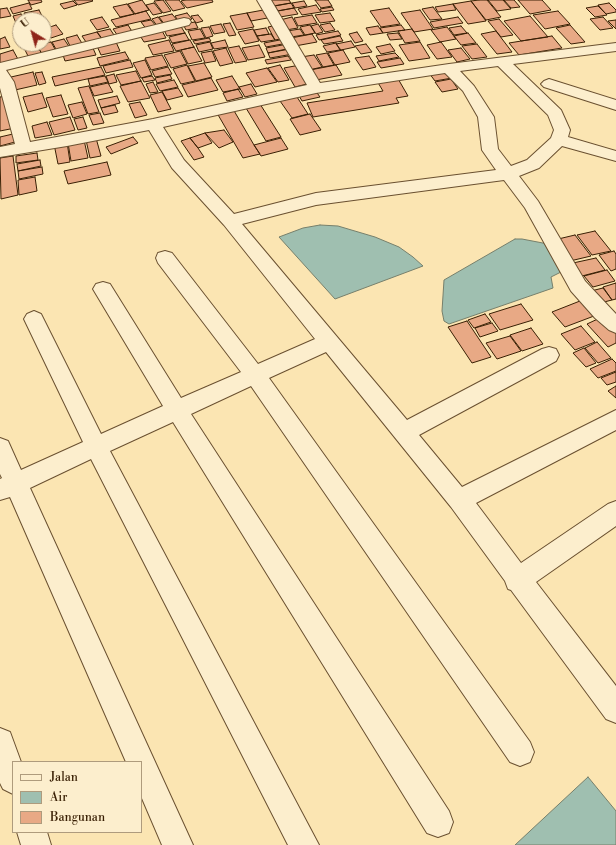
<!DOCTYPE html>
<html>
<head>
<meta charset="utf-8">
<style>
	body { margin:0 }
	#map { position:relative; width:616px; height:845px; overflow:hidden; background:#fbe5b2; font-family:"Libre Bodoni",serif }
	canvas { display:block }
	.legend { position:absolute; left:12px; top:761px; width:130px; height:72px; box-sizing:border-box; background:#fceecd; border:1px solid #ae9b7d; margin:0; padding:5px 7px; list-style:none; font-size:12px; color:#391f04 }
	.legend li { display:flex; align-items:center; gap:8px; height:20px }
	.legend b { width:20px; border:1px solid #ae9b7d }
	.north { position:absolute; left:12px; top:12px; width:40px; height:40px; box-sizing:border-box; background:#fceecd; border:1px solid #ae9b7d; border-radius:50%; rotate:323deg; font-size:11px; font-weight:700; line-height:16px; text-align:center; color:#391f04 }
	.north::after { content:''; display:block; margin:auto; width:14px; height:18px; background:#8f2418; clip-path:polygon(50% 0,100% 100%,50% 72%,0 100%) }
</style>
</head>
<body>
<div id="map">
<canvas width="616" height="845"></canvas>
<ul class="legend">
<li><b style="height:5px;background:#fceecd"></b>Jalan</li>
<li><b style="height:11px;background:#9fbfb0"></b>Air</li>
<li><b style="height:11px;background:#e8a985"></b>Bangunan</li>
</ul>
<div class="north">U</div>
</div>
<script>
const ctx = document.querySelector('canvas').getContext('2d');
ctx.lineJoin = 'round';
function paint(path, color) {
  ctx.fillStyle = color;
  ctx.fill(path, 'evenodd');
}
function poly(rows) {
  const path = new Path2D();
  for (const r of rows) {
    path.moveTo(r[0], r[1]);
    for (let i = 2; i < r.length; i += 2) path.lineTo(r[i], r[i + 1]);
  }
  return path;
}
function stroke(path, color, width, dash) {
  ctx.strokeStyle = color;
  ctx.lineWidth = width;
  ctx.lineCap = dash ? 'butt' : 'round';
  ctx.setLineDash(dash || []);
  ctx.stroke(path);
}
const water = poly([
	[320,225,338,226,375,237,399,247,413,257,423,266,335,299,279,237,303,228,320,225],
	[515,239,522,239,548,244,563,271,551,277,553,288,449,324,444,321,442,311,444,280,515,239],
	[588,777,616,811,616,845,515,845,588,777]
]);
paint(water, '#9fbfb0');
stroke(water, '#767f6b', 1);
const building = poly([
	[28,0,41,0,42,2,31,5,28,0],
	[74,0,92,0,93,1,78,5,74,0],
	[142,0,149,10,135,14,128,4,142,0],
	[163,0,171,11,163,13,154,1,163,0],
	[165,0,179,0,185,8,173,11,165,0],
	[185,0,212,0,213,2,187,8,181,1,185,0],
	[270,0,289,0,291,3,273,6,270,0],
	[315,0,328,0,332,6,321,8,315,0],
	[479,0,487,0,501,17,486,20,471,1,479,0],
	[488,0,503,0,511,9,497,11,488,0],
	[504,0,514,0,520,7,511,8,504,0],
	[518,0,542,0,551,10,530,14,518,0],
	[73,1,77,5,64,9,60,4,73,1],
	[304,1,307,6,295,8,292,3,304,1],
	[471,1,486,21,468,24,453,4,471,1],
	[29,3,32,9,13,14,10,8,29,3],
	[154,3,162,13,153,15,146,5,154,3],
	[291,3,294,8,278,11,275,6,291,3],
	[609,3,616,10,616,12,606,14,598,5,609,3],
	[127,4,134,14,120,17,113,7,127,4],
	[453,4,456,10,438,12,435,7,453,4],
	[316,5,321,12,302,15,298,9,316,5],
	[598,6,607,15,595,17,586,8,598,6],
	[332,7,334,10,322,12,320,9,332,7],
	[433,7,442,19,430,20,422,9,433,7],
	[7,8,11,16,0,18,0,9,7,8],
	[294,8,298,14,280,17,277,11,294,8],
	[389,8,400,24,381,27,370,11,389,8],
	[269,9,273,17,251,21,247,13,269,9],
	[39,10,42,16,27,19,24,13,39,10],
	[420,10,433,29,414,32,401,13,420,10],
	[146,11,151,19,116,27,111,20,146,11],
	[558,11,570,24,545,29,533,15,558,11],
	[187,13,192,19,179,22,175,16,187,13],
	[247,13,254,27,237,30,230,16,247,13],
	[330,13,335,21,320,23,315,15,330,13],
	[21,14,24,20,20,20,20,22,16,23,13,16,21,14],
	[172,14,178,21,165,25,159,17,172,14],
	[198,15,203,21,196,23,191,16,198,15],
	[312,15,317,23,298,26,294,18,312,15],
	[530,16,548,37,521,41,504,21,530,16],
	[102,17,109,27,97,30,90,20,102,17],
	[158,17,164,25,158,27,152,19,158,17],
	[292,17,298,28,286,30,280,20,292,17],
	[458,17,463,23,434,28,430,22,458,17],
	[603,17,613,28,600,30,590,19,603,17],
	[499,19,513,35,501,37,488,21,499,19],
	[151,20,157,27,147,30,141,22,151,20],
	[616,20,616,29,608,21,616,20],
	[195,22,198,28,186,30,183,24,195,22],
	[230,23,236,35,229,36,223,24,230,23],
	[330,23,335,30,325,32,320,25,330,23],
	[221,24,225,32,214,34,210,26,221,24],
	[318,24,323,32,316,34,311,26,318,24],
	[56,25,63,34,51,38,44,29,56,25],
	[128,25,133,33,118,36,113,29,128,25],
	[180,25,185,33,167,36,163,28,180,25],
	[278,25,285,38,275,40,268,27,278,25],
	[310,25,315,33,305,35,300,27,310,25],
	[401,25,405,30,383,33,380,28,401,25],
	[570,25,585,42,571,44,556,28,570,25],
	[378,26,383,33,370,35,366,28,378,26],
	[461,26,467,33,454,35,449,28,461,26],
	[209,27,213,36,206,38,201,28,209,27],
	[447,27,456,39,440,42,431,30,447,27],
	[266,28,269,34,257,36,254,30,266,28],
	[110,29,116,38,104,41,97,32,110,29],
	[161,29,166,38,144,42,139,34,161,29],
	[200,29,205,38,192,40,188,31,200,29],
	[253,29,259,41,245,44,238,32,253,29],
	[300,29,304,35,291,37,287,31,300,29],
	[412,29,420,41,405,43,398,31,412,29],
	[338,31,341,35,319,40,316,35,338,31],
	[496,31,512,52,497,54,481,34,496,31],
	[97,32,103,41,88,45,82,36,97,32],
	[357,32,363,41,355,43,349,34,357,32],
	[185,33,189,40,172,43,169,37,185,33],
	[398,33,402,39,390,40,387,34,398,33],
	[468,33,476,43,461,45,454,36,468,33],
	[271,34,275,40,261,42,257,36,271,34],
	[312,34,317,42,295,46,291,38,312,34],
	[77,35,83,45,71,48,66,38,77,35],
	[340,36,343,41,324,44,321,40,340,36],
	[552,36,562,48,519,55,509,43,552,36],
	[5,37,10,47,0,49,0,39,5,37],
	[209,38,211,41,195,44,193,41,209,38],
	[64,39,70,48,57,51,52,42,64,39],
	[285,39,288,43,266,47,264,43,285,39],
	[169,40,174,51,153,55,148,45,169,40],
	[190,40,194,47,176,51,172,44,190,40],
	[225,40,228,47,214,49,211,43,225,40],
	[351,41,355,47,341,50,336,44,351,41],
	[51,42,56,51,42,54,37,45,51,42],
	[116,42,120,51,101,55,97,46,116,42],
	[210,42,213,49,199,52,196,45,210,42],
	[420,42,430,58,409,61,399,45,420,42],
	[441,42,452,57,437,59,427,45,441,42],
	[336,43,340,50,327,52,323,46,336,43],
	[33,44,36,44,42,54,29,58,23,46,33,44],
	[288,44,291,48,268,53,266,48,288,44],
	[366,44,372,52,361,54,355,46,366,44],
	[390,44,395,51,381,54,376,47,390,44],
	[477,44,487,57,472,59,462,46,477,44],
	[259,45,265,57,248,60,242,48,259,45],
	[92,46,96,55,65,61,62,52,92,46],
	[239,46,247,61,235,63,228,48,239,46],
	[194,47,202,61,188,64,181,50,194,47],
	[226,48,233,63,220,66,213,51,226,48],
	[461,48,470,59,457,62,448,50,461,48],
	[290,49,293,54,270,58,268,53,290,49],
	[13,50,19,61,0,63,0,54,13,50],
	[343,50,350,62,335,65,328,53,343,50],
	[180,51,187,64,171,68,164,55,180,51],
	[212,51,216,61,205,63,201,53,212,51],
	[125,52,129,59,100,66,97,58,125,52],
	[327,53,334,65,323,67,316,55,327,53],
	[395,53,399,57,379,61,376,56,395,53],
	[162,55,168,66,151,70,145,58,162,55],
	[314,55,322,67,309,70,301,57,314,55],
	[288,56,291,60,267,64,265,60,288,56],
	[369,56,376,67,363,70,355,58,369,56],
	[400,58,404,64,381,68,377,62,400,58],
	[130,60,133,67,106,73,103,66,130,60],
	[145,60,152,75,141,78,133,63,145,60],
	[204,63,212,77,196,81,188,66,204,63],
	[187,65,195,81,181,84,173,69,187,65],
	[280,65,289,80,278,82,268,68,280,65],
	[300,65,311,83,295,87,284,68,300,65],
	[336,65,342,75,316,80,310,70,336,65],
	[101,67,105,75,55,86,52,77,101,67],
	[168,67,172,74,155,77,152,71,168,67],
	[267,68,277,82,255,87,246,73,267,68],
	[446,70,452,78,435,81,429,73,446,70],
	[136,71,141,81,121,85,116,75,136,71],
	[33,72,37,85,15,90,11,77,33,72],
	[42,72,46,83,39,85,35,73,42,72],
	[114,74,117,82,109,84,106,76,114,74],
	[170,75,172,79,157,83,155,78,170,75],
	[105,76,108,82,90,86,88,79,105,76],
	[152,76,155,80,144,82,142,78,152,76],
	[232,76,240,89,223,92,216,80,232,76],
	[397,77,408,96,396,98,399,103,313,117,307,103,383,91,377,81,397,77],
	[211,78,218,90,188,97,182,85,211,78],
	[451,79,458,89,442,92,435,82,451,79],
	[174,80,178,87,160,91,156,84,174,80],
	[141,81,150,98,128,102,120,86,141,81],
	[153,82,158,92,150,93,146,84,153,82],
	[108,83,113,92,94,96,90,87,108,83],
	[251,84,257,94,245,97,239,87,251,84],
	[89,86,99,112,88,114,78,88,89,86],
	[178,88,183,96,167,100,162,91,178,88],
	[238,89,243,97,227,101,223,93,238,89],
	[315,90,320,97,302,101,298,94,315,90],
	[162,92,171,109,158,112,150,95,162,92],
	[42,93,47,107,28,112,23,97,42,93],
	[61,95,68,114,53,117,46,98,61,95],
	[6,96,15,128,0,131,0,97,6,96],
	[117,96,120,103,101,108,98,100,117,96],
	[297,97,308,114,292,118,280,101,297,97],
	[82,102,87,114,73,118,68,105,82,102],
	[140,102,147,115,135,118,129,104,140,102],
	[260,104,281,137,266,141,246,108,260,104],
	[115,105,118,112,104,115,101,108,115,105],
	[233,109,254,145,260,154,243,158,217,113,233,109],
	[100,113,104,123,93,125,89,115,100,113],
	[310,114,321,130,300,135,290,119,310,114],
	[70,117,75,130,54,135,49,122,70,117],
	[83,117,87,128,78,130,74,119,83,117],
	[47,122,52,135,35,138,32,126,47,122],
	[224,130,233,142,219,148,205,133,224,130],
	[205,133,212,143,198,148,190,138,205,133],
	[13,134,15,142,0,146,0,137,13,134],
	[133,137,138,143,111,154,106,147,133,137],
	[96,138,101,156,90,158,86,140,96,138],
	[190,138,198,148,204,157,194,160,181,141,190,138],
	[281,138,288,149,261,156,254,145,281,138],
	[84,140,88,158,71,161,68,143,84,140],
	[67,142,70,162,58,164,54,144,67,142],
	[37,153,38,160,16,163,16,156,37,153],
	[13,156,18,195,1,199,0,158,13,156],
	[40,160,41,166,18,171,17,164,40,160],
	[107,162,111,175,68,184,64,171,107,162],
	[42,167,43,174,19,179,18,171,42,167],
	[35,177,37,191,19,195,18,180,35,177],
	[595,231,611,251,592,255,577,235,595,231],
	[575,235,591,256,570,261,554,240,575,235],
	[614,251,616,254,616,269,611,271,599,255,614,251],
	[596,258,605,270,582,276,573,263,596,258],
	[607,270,615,281,593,287,584,276,607,270],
	[616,283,616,299,612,300,603,287,616,283],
	[603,288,612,300,596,304,587,292,603,288],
	[580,301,594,316,565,327,552,312,580,301],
	[521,304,533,320,500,330,489,314,521,304],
	[485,314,491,322,474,328,468,320,485,314],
	[602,317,616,333,616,343,608,347,587,324,602,317],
	[467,321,491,357,472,363,448,327,467,321],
	[492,323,498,331,480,337,475,328,492,323],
	[581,326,595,342,575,350,561,334,581,326],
	[531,328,543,344,522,351,510,335,531,328],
	[510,336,521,351,497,359,486,343,510,336],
	[597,342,611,358,598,363,585,348,597,342],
	[584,348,596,363,586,367,573,353,584,348],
	[612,359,616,363,616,371,598,378,590,369,612,359],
	[616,372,616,382,607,385,601,378,616,372],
	[616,386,616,398,608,391,616,386]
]);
paint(building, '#e8a985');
stroke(building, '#391f04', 1);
const minor = poly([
	[257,0,271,0,320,83,449,64,616,43,616,51,513,64,561,110,570,130,568,137,616,151,616,161,562,146,539,168,519,176,538,201,585,281,616,314,616,333,609,330,595,318,571,291,525,208,504,180,316,205,242,224,407,420,542,349,549,347,556,349,559,355,556,361,419,435,462,487,616,410,616,430,476,503,521,563,608,504,616,501,616,526,536,582,616,686,616,723,606,719,511,590,508,589,505,581,451,507,326,352,269,378,530,742,534,752,530,762,520,766,510,762,251,386,191,414,449,811,453,822,449,833,438,837,427,833,173,422,110,451,319,845,288,845,91,459,30,488,193,845,162,845,141,796,141,762,126,762,10,497,0,500,0,479,2,478,0,474,0,438,8,441,21,470,83,442,24,319,27,314,34,311,41,314,101,434,163,406,93,289,96,284,103,282,110,284,181,398,241,372,158,263,156,258,158,253,165,251,172,253,258,364,315,339,224,225,172,168,149,130,67,146,0,157,0,147,15,144,0,88,0,63,184,18,189,19,191,22,189,25,6,70,14,82,30,142,153,119,307,85,257,0],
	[498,66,548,115,554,130,551,138,527,160,511,166,498,149,494,117,474,86,460,71,498,66],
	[445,73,463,91,478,117,482,150,496,170,316,193,234,214,184,160,163,127,316,93,445,73],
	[549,79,616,100,616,110,544,87,541,84,544,81,549,79],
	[0,728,10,732,21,762,13,762,13,794,3,789,0,783,0,728],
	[17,832,47,832,51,845,21,845,17,832]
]);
stroke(minor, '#6a5030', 2);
paint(minor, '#fceecd');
</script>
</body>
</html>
